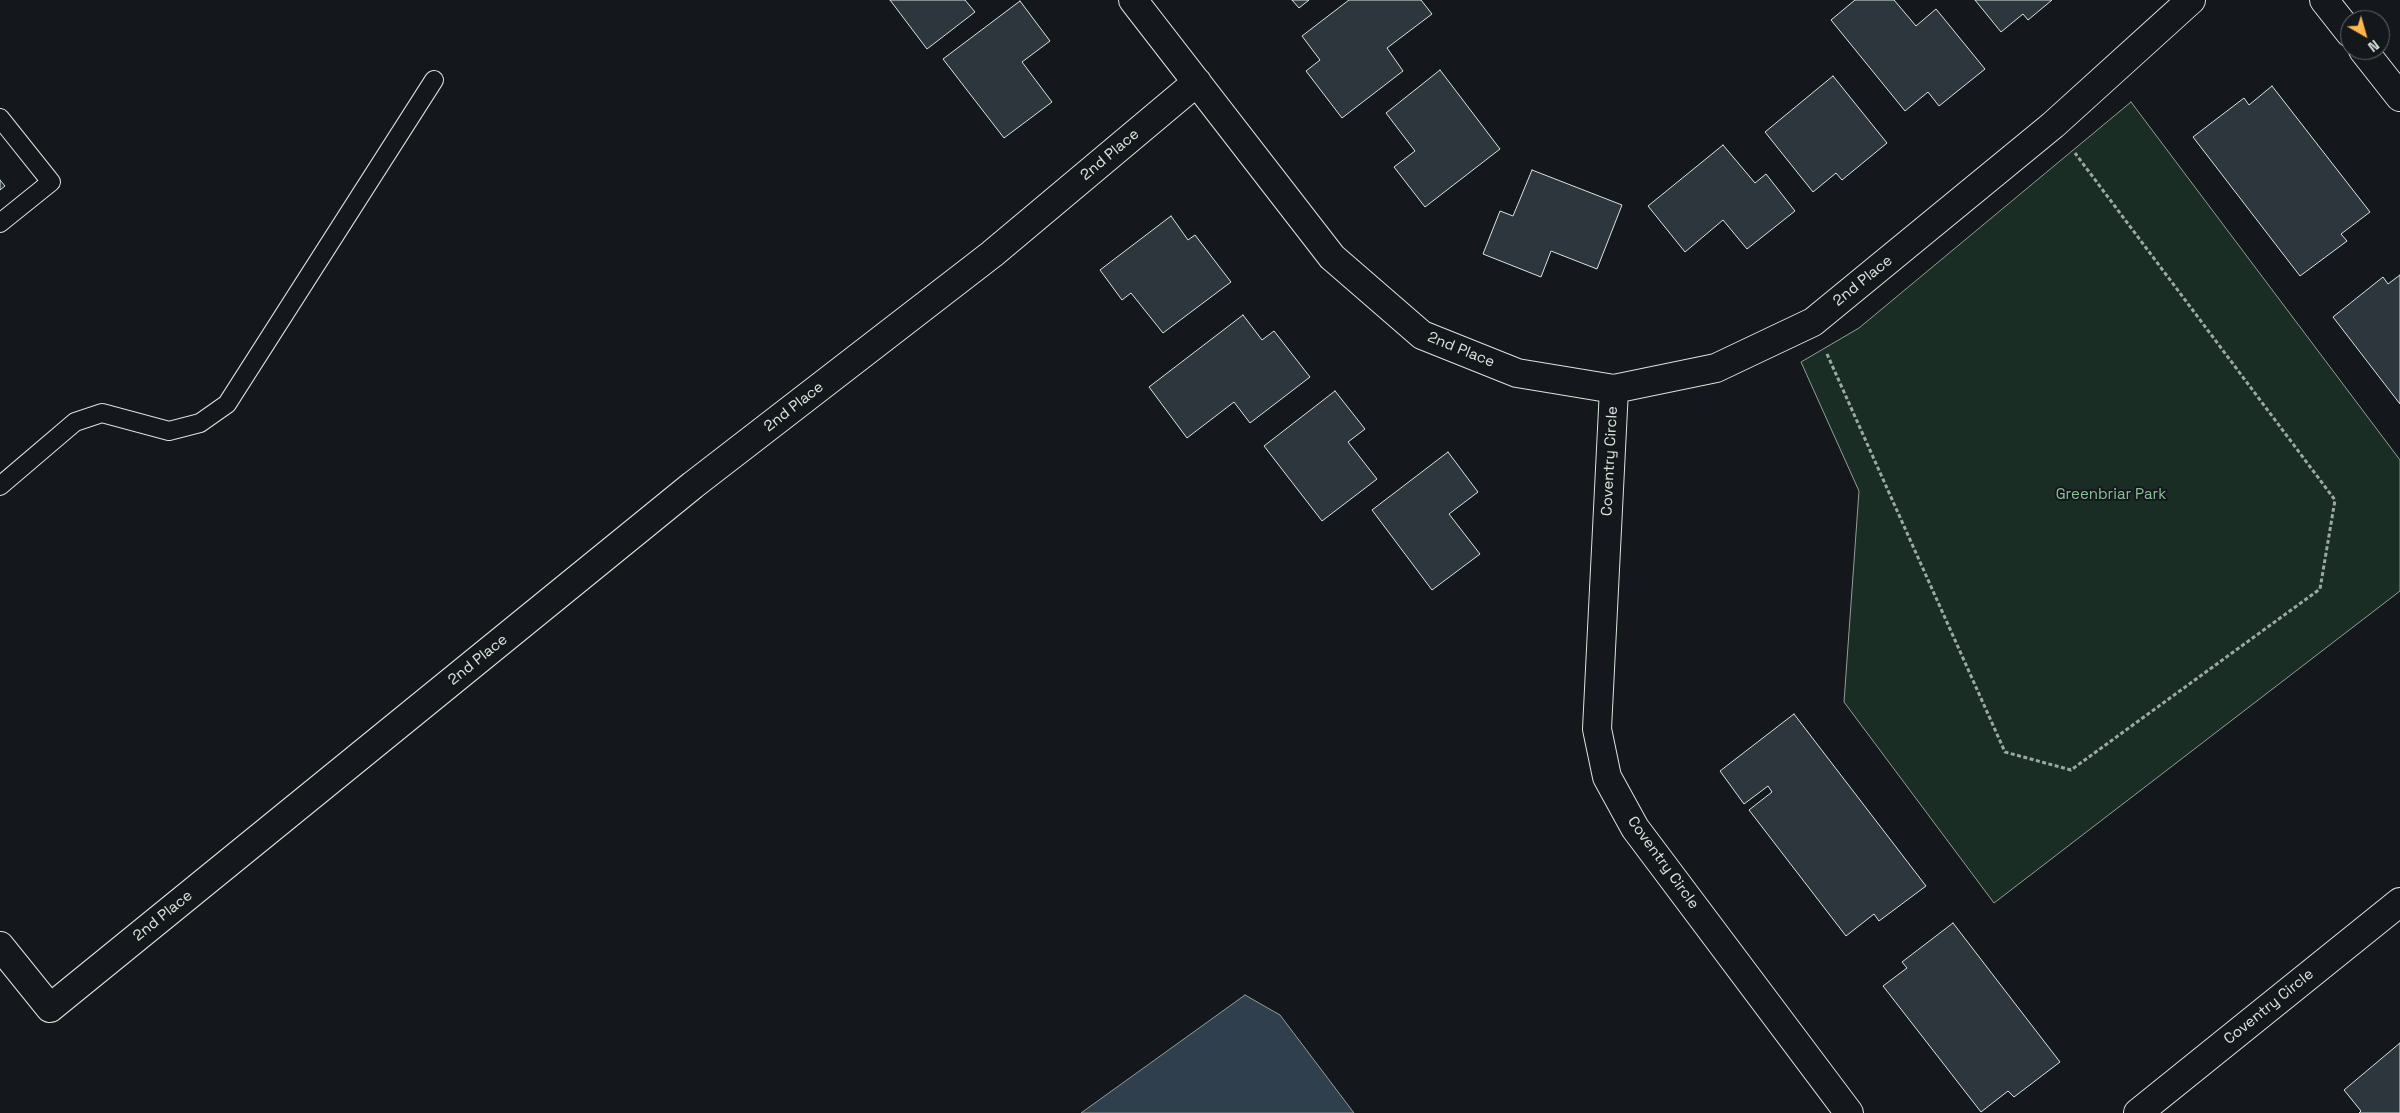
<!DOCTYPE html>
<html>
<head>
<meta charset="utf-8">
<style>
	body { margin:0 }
	#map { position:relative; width:2400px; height:1113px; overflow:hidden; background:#14181c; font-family:"Space Grotesk",sans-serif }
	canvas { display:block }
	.north { position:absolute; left:2340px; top:10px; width:50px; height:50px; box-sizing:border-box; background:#14181c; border:1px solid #626a69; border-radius:50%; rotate:142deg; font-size:14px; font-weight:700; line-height:20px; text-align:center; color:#d8e6dc }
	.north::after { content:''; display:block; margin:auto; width:18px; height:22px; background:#ffb74d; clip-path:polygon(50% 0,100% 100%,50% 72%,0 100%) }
</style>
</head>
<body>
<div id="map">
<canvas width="2400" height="1113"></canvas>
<div class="north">N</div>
</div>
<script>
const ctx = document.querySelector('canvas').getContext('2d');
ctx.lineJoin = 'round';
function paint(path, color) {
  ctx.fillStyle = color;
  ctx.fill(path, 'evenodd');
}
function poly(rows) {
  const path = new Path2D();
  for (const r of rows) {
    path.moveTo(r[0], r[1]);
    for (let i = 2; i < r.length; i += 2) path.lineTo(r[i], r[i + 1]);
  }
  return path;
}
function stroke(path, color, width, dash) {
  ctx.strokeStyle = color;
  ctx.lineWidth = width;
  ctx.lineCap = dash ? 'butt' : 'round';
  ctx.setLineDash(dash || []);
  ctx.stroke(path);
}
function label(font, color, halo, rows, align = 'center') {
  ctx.font = font + ' "Space Grotesk",sans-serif';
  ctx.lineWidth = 4;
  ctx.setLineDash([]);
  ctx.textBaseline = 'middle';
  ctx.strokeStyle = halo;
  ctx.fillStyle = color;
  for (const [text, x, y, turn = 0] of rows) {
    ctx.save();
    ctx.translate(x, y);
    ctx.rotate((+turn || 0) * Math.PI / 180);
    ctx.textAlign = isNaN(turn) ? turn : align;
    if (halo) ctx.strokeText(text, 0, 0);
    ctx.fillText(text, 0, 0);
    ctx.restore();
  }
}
const green = poly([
	[2131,102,2400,460,2400,591,1994,903,1844,702,1859,491,1801,362,1859,328,2131,102]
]);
paint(green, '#1a2d24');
stroke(green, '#939e99', 1);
const water = poly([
	[1245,995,1280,1015,1354,1113,1081,1113,1245,995]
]);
paint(water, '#2f3f4d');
stroke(water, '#939e99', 1);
const building = poly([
	[890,0,965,0,975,12,927,49,890,0],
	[1292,0,1309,0,1299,8,1292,0],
	[1349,0,1421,0,1432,14,1387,48,1403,71,1342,118,1306,71,1320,60,1302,36,1349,0],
	[1855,0,1894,0,1916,26,1936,9,1985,69,1939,106,1928,92,1905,111,1831,20,1855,0],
	[1975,0,2052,0,2028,20,2023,14,2001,32,1975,0],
	[1020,1,1050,41,1022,62,1052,102,1004,138,943,59,1020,1],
	[1440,70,1500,149,1425,207,1394,167,1415,151,1386,113,1440,70],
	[1833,76,1887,143,1842,180,1836,173,1813,192,1765,132,1833,76],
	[2272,86,2370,212,2341,234,2347,241,2300,276,2193,137,2244,98,2249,105,2272,86],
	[1723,145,1755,183,1766,174,1795,211,1747,249,1723,220,1685,252,1648,206,1723,145],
	[1532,170,1622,205,1597,269,1551,251,1541,277,1483,254,1500,211,1513,216,1532,170],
	[0,180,5,186,0,190,0,180],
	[1171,216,1188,240,1195,235,1231,282,1163,333,1131,293,1122,300,1100,270,1171,216],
	[2400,275,2400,404,2333,317,2383,277,2388,284,2400,275],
	[1243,315,1262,340,1274,331,1310,377,1250,423,1234,402,1187,438,1149,387,1243,315],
	[1335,391,1365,429,1348,442,1377,479,1322,521,1264,446,1335,391],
	[1448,452,1478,492,1449,514,1480,554,1432,590,1372,510,1448,452],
	[1794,714,1926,886,1879,921,1874,914,1846,936,1749,810,1772,792,1768,786,1744,804,1720,771,1794,714],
	[1953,923,2060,1062,2014,1097,2008,1091,1981,1112,1883,986,1907,968,1902,962,1953,923],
	[2400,1043,2400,1113,2359,1113,2361,1111,2344,1090,2400,1043]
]);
paint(building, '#2c363c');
stroke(building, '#d8e6dc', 1);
const service = poly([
	[0,118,51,182,0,223],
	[0,486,75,422,102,413,169,431,200,423,227,404,434,80]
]);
const minor = poly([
	[1133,0,1332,257,1422,335,1517,373,1614,389,1716,368,1813,322,2053,125,2191,0],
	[2324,0,2350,33],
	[2363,50,2400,97],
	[1614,389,1597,729,1607,777,1635,828,1849,1113],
	[0,946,50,1008,693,485,992,254,1197,82],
	[2138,1113,2400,902]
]);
stroke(service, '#d8e6dc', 20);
stroke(minor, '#d8e6dc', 30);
stroke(poly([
	[1827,354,2005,752,2071,770,2320,589,2335,500,2075,153]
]), '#9da8a2', 3, [4, 2.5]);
stroke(service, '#14181c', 18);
stroke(minor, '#14181c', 28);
label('15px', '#d8e6dc', '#14181c', [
	["2nd Place",1110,155,-40],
	["2nd Place",1863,281,-39],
	["2nd Place",1461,350,22],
	["2nd Place",794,407,-38],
	["Coventry Circle",1610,461,-87],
	["2nd Place",478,660,-39],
	["Coventry Circle",1663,863,54],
	["2nd Place",163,916,-39],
	["Coventry Circle",2269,1007,-39]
]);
label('15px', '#8ac095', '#14181c', [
	["Greenbriar Park",2111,495]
]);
</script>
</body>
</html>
